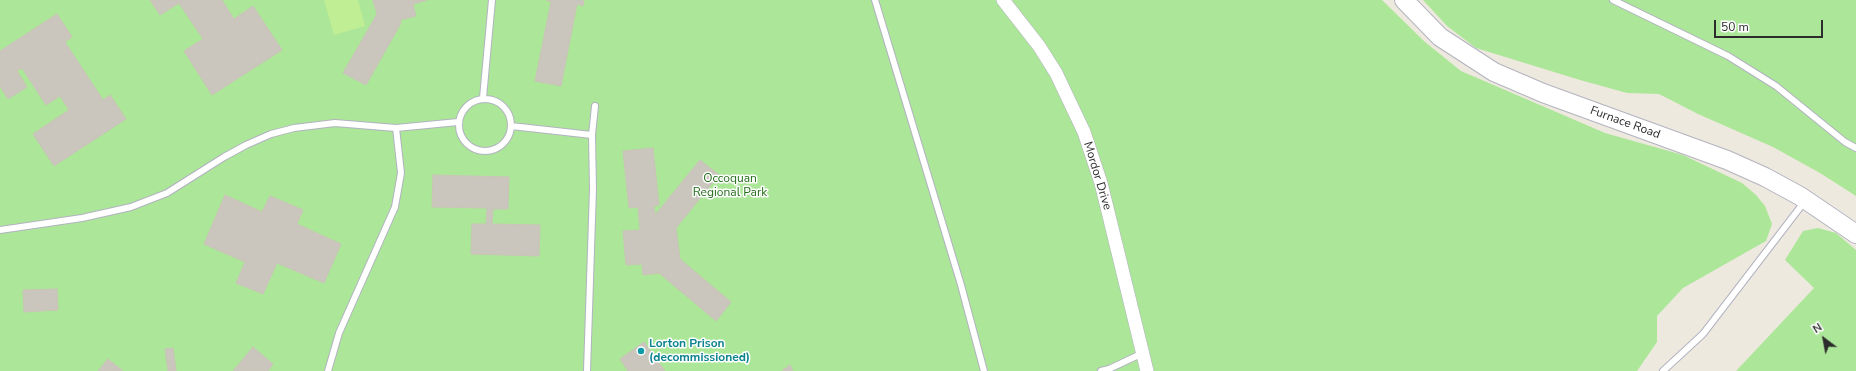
<!DOCTYPE html>
<html>
<head>
<meta charset="utf-8">
<style>
	body { margin:0 }
	#map { position:relative; width:1856px; height:371px; overflow:hidden; background:#eee9de; font-family:"Nunito Sans",sans-serif }
	canvas { display:block }
	.north { position:absolute; left:1804px; top:319px; width:40px; height:40px; -webkit-text-stroke:3px #fff; paint-order:stroke; rotate:328deg; font-size:11px; font-weight:700; line-height:16px; text-align:center; color:#2c2c2c }
	.north::after { content:''; display:block; margin:auto; width:14px; height:18px; background:#2c2c2c; clip-path:polygon(50% 0,100% 100%,50% 72%,0 100%) }
	.scale { position:absolute; left:1714px; top:20px; width:109px; height:18px; box-sizing:border-box; border:2px solid #2c2c2c; border-top:0; padding-left:5px; font-size:12px; line-height:14px; white-space:nowrap; color:#2c2c2c; -webkit-text-stroke:3px #fff; paint-order:stroke }
</style>
</head>
<body>
<div id="map">
<canvas width="1856" height="371"></canvas>
<div class="north">N</div>
<div class="scale">50 m</div>
</div>
<script>
const ctx = document.querySelector('canvas').getContext('2d');
ctx.lineJoin = 'round';
function paint(path, color) {
  ctx.fillStyle = color;
  ctx.fill(path, 'evenodd');
}
function poly(rows) {
  const path = new Path2D();
  for (const r of rows) {
    if (r.length === 3) {
      path.moveTo(r[0] + r[2], r[1]);
      path.arc(r[0], r[1], r[2], 0, 2 * Math.PI);
      continue;
    }
    path.moveTo(r[0], r[1]);
    for (let i = 2; i < r.length; i += 2) path.lineTo(r[i], r[i + 1]);
  }
  return path;
}
function stroke(path, color, width, dash) {
  ctx.strokeStyle = color;
  ctx.lineWidth = width;
  ctx.lineCap = dash ? 'butt' : 'round';
  ctx.setLineDash(dash || []);
  ctx.stroke(path);
}
function label(font, color, halo, rows, align = 'center') {
  ctx.font = font + ' "Nunito Sans",sans-serif';
  ctx.lineWidth = 3;
  ctx.setLineDash([]);
  ctx.textBaseline = 'middle';
  ctx.strokeStyle = halo;
  ctx.fillStyle = color;
  for (const [text, x, y, turn = 0] of rows) {
    ctx.save();
    ctx.translate(x, y);
    ctx.rotate((+turn || 0) * Math.PI / 180);
    ctx.textAlign = isNaN(turn) ? turn : align;
    if (halo) ctx.strokeText(text, 0, 0);
    ctx.fillText(text, 0, 0);
    ctx.restore();
  }
}
paint(poly([
	[0,0,1382,0,1425,42,1461,71,1605,133,1683,155,1742,183,1756,195,1765,206,1772,224,1766,241,1683,288,1657,316,1657,342,1637,371,0,371],
	[1423,0,1856,0,1856,196,1820,173,1773,147,1698,114,1659,94,1627,93,1580,80,1476,48,1447,26],
	[1818,228,1836,233,1856,250,1856,371,1736,371,1814,288,1785,260,1803,231]
]), '#ace699');
paint(poly([
	[324,0,358,0,365,26,334,35]
]), '#c0ee94');
const building = poly([
	[150,0,222,0,234,19,253,6,282,50,212,95,184,51,203,39,179,3,160,15,150,0],
	[373,0,427,0,413,4,416,16,400,20,401,23,366,85,343,73,377,14,373,0],
	[547,0,584,0,583,6,577,4,561,86,535,81,551,2,547,0],
	[57,14,72,37,65,42,103,100,110,95,126,119,54,166,33,134,69,110,60,96,46,105,22,68,17,71,27,87,8,99,0,86,0,51,57,14],
	[653,148,659,205,654,206,655,215,700,160,719,175,676,228,680,259,731,302,716,321,659,273,643,275,642,264,626,265,623,231,640,230,638,207,629,208,623,151,653,148],
	[433,175,509,177,508,209,493,209,492,224,540,225,539,256,471,254,472,224,486,224,487,208,432,207,433,175],
	[225,195,262,212,270,196,303,210,297,224,341,244,324,283,277,263,263,294,236,283,245,262,204,244,225,195],
	[57,289,58,310,24,312,23,290,57,289],
	[644,342,665,371,628,371,620,359,644,342],
	[253,347,273,364,268,371,233,371,253,347],
	[173,348,176,371,168,371,165,349,173,348],
	[108,359,123,371,98,371,108,359],
	[790,365,793,371,782,371,790,365]
]);
paint(building, '#cac5bd');
stroke(building, '#cac5b7', 1);
const service = poly([
	[875,0,961,285,984,371],
	[1613,0,1728,56,1776,86,1845,142,1856,148],
	[483,98,492,0],
	[485,125,26],
	[511,126,592,135],
	[0,230,82,218,131,207,167,193,224,157,246,145,271,134,294,128,335,123,396,128,458,122],
	[328,371,339,333,395,207,401,173,396,128],
	[587,371,593,189,592,135,595,106],
	[1101,371,1109,369,1143,353],
	[1663,371,1703,334,1805,201]
]);
const minor = poly([
	[1003,0,1039,46,1056,73,1084,132,1101,183,1147,371]
]);
const secondary = poly([
	[1404,0,1440,37,1494,72,1543,93,1727,160,1765,177,1800,196,1856,234]
]);
stroke(service, '#b2b3c0', 8);
stroke(minor, '#b2b3c0', 14);
stroke(secondary, '#b2b3c0', 20);
stroke(service, '#fff', 6);
stroke(minor, '#fff', 13);
stroke(secondary, '#fff', 18);
for (const [x, y, r, color] of [
	[641,351,4,"#0f9aa8"]
]) {
  const dot = new Path2D();
  dot.arc(x, y, r, 0, 2 * Math.PI);
  ctx.fillStyle = color;
  ctx.fill(dot);
  stroke(dot, '#fff', 1.5);
}
label('12px', '#2c2c2c', '#fff', [
	["Furnace Road",1625,123,20],
	["Mordor Drive",1097,176,73]
]);
label('12px', '#226d18', '#fff', [
	["Occoquan",730,179],
	["Regional Park",730,193]
]);
label('bold 12px', '#0d838f', '#fff', [
	["Lorton Prison",649,344],
	["(decommissioned)",649,358]
], 'left');
</script>
</body>
</html>
